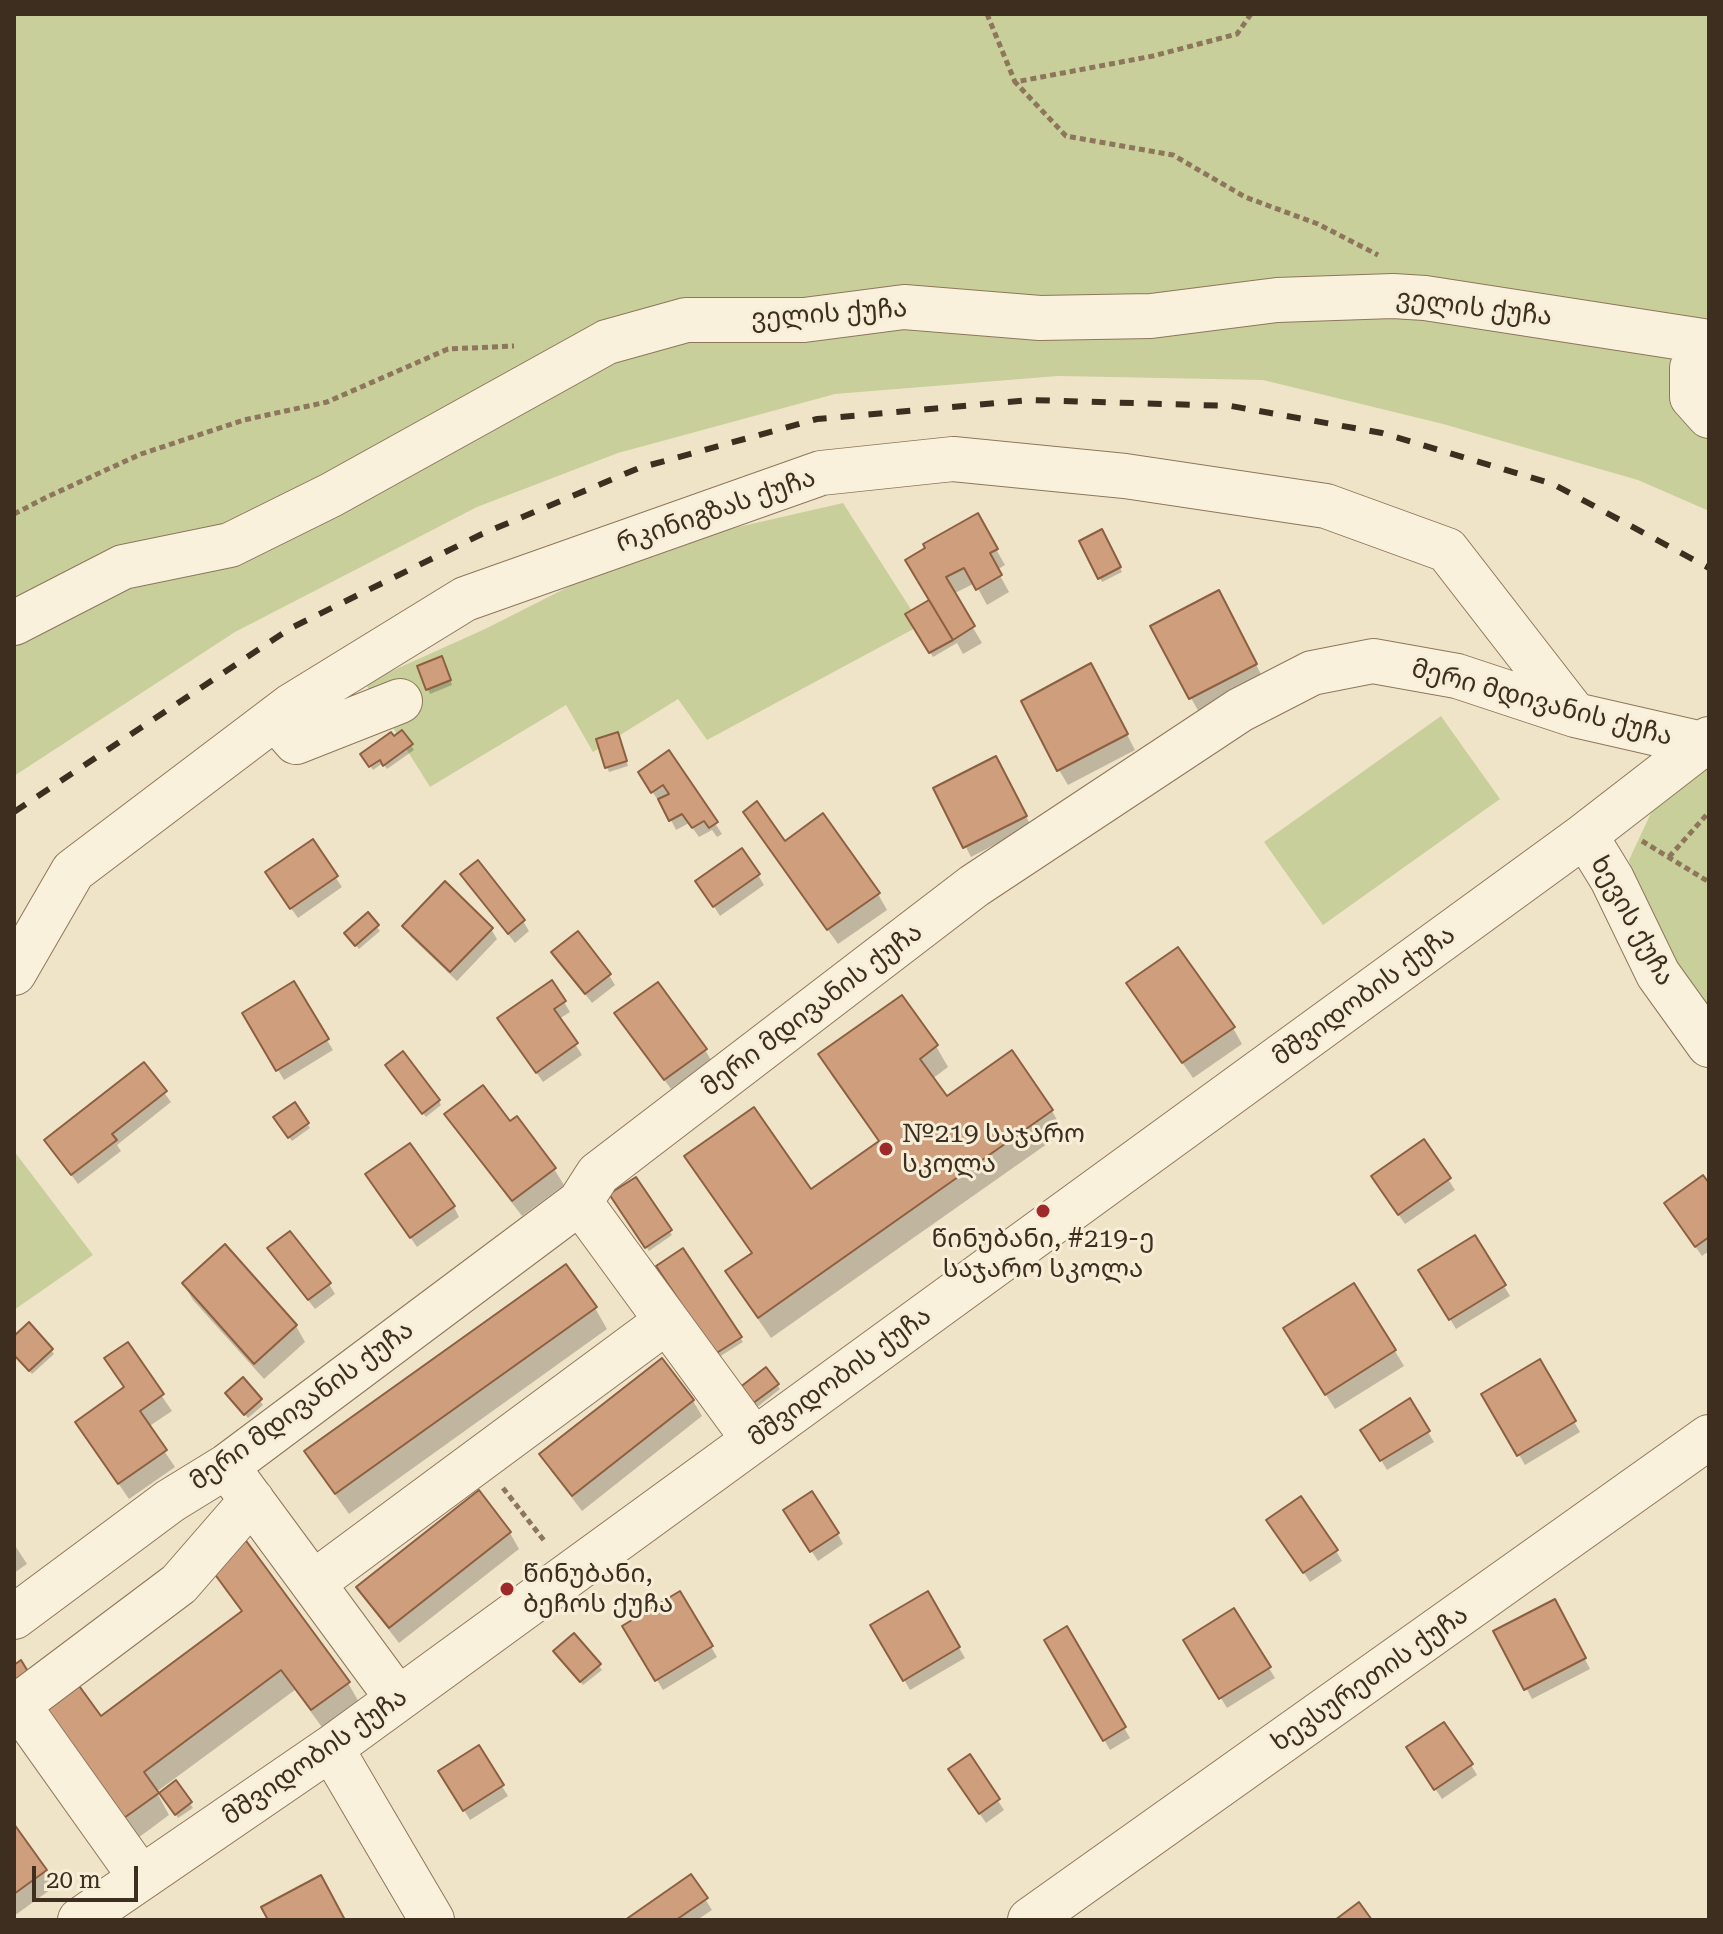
<!DOCTYPE html>
<html>
<head>
<meta charset="utf-8">
<style>
	body { margin:0 }
	#map { position:relative; width:1723px; height:1934px; overflow:hidden; background:#f0e4c8; font-family:"Roboto Serif",serif }
	canvas { display:block }
	.frame { position:absolute; inset:0; border:16px solid #3d2e20; pointer-events:none }
	.scale { position:absolute; left:32px; top:1866px; width:106px; height:36px; box-sizing:border-box; border:4px solid #3d2e20; border-top:0; padding-left:10px; font-size:24px; line-height:28px; white-space:nowrap; color:#3d2e20; -webkit-text-stroke:6px #f7eed8; paint-order:stroke }
</style>
</head>
<body>
<div id="map">
<canvas width="1723" height="1934"></canvas>
<div class="frame"></div>
<div class="scale">20 m</div>
</div>
<script>
const ctx = document.querySelector('canvas').getContext('2d');
ctx.lineJoin = 'round';
function paint(path, color) {
  ctx.fillStyle = color;
  ctx.fill(path, 'evenodd');
}
function poly(rows) {
  const path = new Path2D();
  for (const r of rows) {
    path.moveTo(r[0], r[1]);
    for (let i = 2; i < r.length; i += 2) path.lineTo(r[i], r[i + 1]);
  }
  return path;
}
function stroke(path, color, width, dash) {
  ctx.strokeStyle = color;
  ctx.lineWidth = width;
  ctx.lineCap = dash ? 'butt' : 'round';
  ctx.setLineDash(dash || []);
  ctx.stroke(path);
}
function label(font, color, halo, rows, align = 'center') {
  ctx.font = font + ' "Roboto Serif","Noto Sans Georgian",serif';
  ctx.lineWidth = 6;
  ctx.setLineDash([]);
  ctx.textBaseline = 'middle';
  ctx.strokeStyle = halo;
  ctx.fillStyle = color;
  for (const [text, x, y, turn = 0] of rows) {
    ctx.save();
    ctx.translate(x, y);
    ctx.rotate((+turn || 0) * Math.PI / 180);
    ctx.textAlign = isNaN(turn) ? turn : align;
    if (halo) ctx.strokeText(text, 0, 0);
    ctx.fillText(text, 0, 0);
    ctx.restore();
  }
}
paint(poly([
	[14,14,1709,14,1709,511,1638,480,1443,424,1263,380,1058,376,835,394,618,453,477,507,235,632,14,776],
	[843,503,921,625,707,740,678,699,593,752,566,705,430,787,365,683,485,629,576,583,699,536],
	[1441,716,1500,799,1323,925,1264,842],
	[1709,762,1709,1018,1646,922,1629,860,1657,800],
	[14,1151,93,1255,14,1310]
]), '#c9cf9b');
paint(poly([
	[977,516,1005,565,997,570,1009,592,987,605,975,583,953,594,982,643,963,654,957,643,933,657,908,615,932,601],
	[1101,531,1122,572,1102,582,1082,541],
	[1227,609,1264,680,1200,714,1191,698],
	[444,663,452,685,430,694,428,689],
	[1100,682,1135,750,1068,785,1059,770],
	[402,733,414,750,387,769,383,763,373,770,363,755],
	[620,739,628,766,609,772,607,767],
	[669,753,722,834,717,837,712,830,699,837,689,823,676,830,661,800,659,802,646,782],
	[1001,769,1031,826,971,857,936,789],
	[755,828,878,894,887,910,838,944],
	[312,842,342,887,298,918,273,883],
	[463,875,523,921,529,931,515,943,469,885],
	[758,875,764,885,720,916,704,891],
	[368,915,380,931,359,949,349,938],
	[405,926,491,929,497,939,457,981,411,937],
	[560,962,609,975,615,985,592,1003],
	[293,984,333,1050,284,1080,244,1013],
	[1138,999,1233,1028,1242,1044,1193,1078],
	[564,1002,570,1012,559,1019,582,1055,543,1082,506,1029],
	[623,1024,705,1050,711,1060,671,1089],
	[936,1046,948,1067,932,1079,946,1099,1011,1053,1052,1111,1064,1132,771,1338,740,1293,728,1272,753,1254,699,1178,687,1157,811,1191,880,1143,832,1076,820,1055],
	[144,1065,171,1102,117,1145,121,1151,78,1184,46,1141],
	[390,1070,439,1101,441,1105,426,1117],
	[294,1105,310,1128,292,1141,278,1122],
	[447,1115,510,1124,516,1119,554,1169,564,1185,522,1216,456,1130],
	[1424,1142,1455,1190,1405,1224,1379,1187],
	[635,1179,672,1235,649,1251,612,1195],
	[374,1185,454,1207,459,1217,417,1247],
	[1709,1187,1709,1251,1702,1256,1672,1214],
	[1475,1238,1510,1296,1456,1329,1421,1271],
	[683,1251,743,1342,719,1357],
	[276,1259,329,1284,335,1294,315,1309],
	[565,1267,595,1308,607,1329,349,1514,319,1472,307,1451],
	[184,1284,296,1326,305,1342,264,1379,193,1300],
	[14,1338,51,1350,54,1354,32,1374,14,1354],
	[127,1345,172,1411,148,1427,175,1467,129,1499,87,1438,125,1389],
	[1294,1345,1395,1351,1404,1366,1335,1409],
	[1539,1362,1580,1432,1525,1465,1484,1395],
	[777,1385,780,1389,756,1408,745,1393],
	[230,1397,260,1401,263,1405,248,1418],
	[693,1401,702,1416,582,1511,551,1471,542,1455],
	[1409,1401,1434,1442,1387,1470,1363,1430],
	[792,1521,838,1534,843,1544,818,1561],
	[1275,1530,1336,1551,1342,1561,1310,1582],
	[510,1533,519,1549,399,1643,368,1603,359,1587],
	[14,1544,27,1564,14,1573],
	[211,1566,348,1683,360,1704,324,1730,295,1690,159,1790,156,1791,169,1815,138,1838,58,1729,101,1719,243,1614,223,1587],
	[680,1594,717,1657,663,1690,625,1627],
	[927,1594,965,1658,910,1690,873,1626],
	[1234,1611,1275,1678,1227,1708,1186,1641],
	[1560,1611,1590,1669,1532,1699,1496,1631],
	[1066,1629,1130,1738,1110,1750,1047,1641],
	[558,1655,599,1666,602,1670,583,1685],
	[478,1748,508,1796,470,1820,440,1772],
	[969,1757,1004,1810,986,1823,956,1779],
	[1415,1758,1471,1765,1477,1775,1442,1799],
	[176,1783,193,1808,178,1818,161,1793],
	[14,1828,54,1887,14,1916],
	[691,1877,712,1910,697,1920,629,1920]
]), '#0003');
const building = poly([
	[978,513,998,549,990,553,1002,575,976,590,964,568,946,577,975,626,953,640,905,560,925,548,923,544,978,513],
	[1102,529,1121,567,1098,579,1079,541,1102,529],
	[1219,590,1257,664,1189,699,1150,626,1219,590],
	[929,600,953,640,929,653,905,614,929,600],
	[442,656,451,680,426,690,417,666,442,656],
	[1091,663,1128,734,1057,771,1021,701,1091,663],
	[402,730,413,744,383,766,380,760,369,767,360,754,391,732,394,736,402,730],
	[618,732,627,761,605,768,596,739,618,732],
	[669,750,718,822,709,828,704,821,692,828,682,814,669,821,658,799,669,794,663,785,651,793,638,772,669,750],
	[996,756,1027,816,963,848,933,788,996,756],
	[757,801,785,841,823,813,880,893,827,930,743,812,757,801],
	[313,839,338,876,290,909,265,872,313,839],
	[742,848,760,874,713,907,695,881,742,848],
	[478,860,525,920,508,934,460,874,478,860],
	[445,881,493,928,450,972,402,926,445,881],
	[368,912,379,925,355,946,344,933,368,912],
	[578,931,611,974,585,994,551,952,578,931],
	[1178,947,1235,1027,1182,1063,1126,983,1178,947],
	[552,980,566,1001,554,1009,578,1043,536,1073,497,1018,552,980],
	[294,981,329,1039,276,1071,242,1013,294,981],
	[658,982,707,1049,664,1080,614,1013,658,982],
	[902,995,938,1045,920,1059,947,1096,1012,1050,1053,1110,758,1318,725,1271,752,1253,684,1156,754,1107,811,1189,879,1141,818,1054,902,995],
	[403,1051,440,1100,422,1114,385,1065,403,1051],
	[144,1062,167,1091,112,1134,117,1140,71,1175,44,1140,144,1062],
	[483,1085,510,1121,517,1116,556,1168,512,1201,444,1114,483,1085],
	[295,1102,309,1123,288,1138,273,1117,295,1102],
	[1424,1139,1451,1178,1398,1215,1371,1176,1424,1139],
	[410,1143,455,1206,410,1238,365,1174,410,1143],
	[1703,1175,1709,1183,1709,1237,1695,1247,1664,1203,1703,1175],
	[636,1177,672,1230,645,1248,609,1194,636,1177],
	[290,1231,331,1283,308,1300,267,1248,290,1231],
	[1475,1235,1506,1285,1449,1320,1418,1270,1475,1235],
	[225,1244,297,1325,254,1364,182,1283,225,1244],
	[683,1248,742,1337,715,1354,656,1266,683,1248],
	[566,1264,597,1307,335,1494,304,1451,566,1264],
	[1354,1283,1396,1350,1325,1395,1283,1328,1354,1283],
	[29,1322,53,1349,29,1371,14,1355,14,1336,29,1322],
	[128,1342,164,1394,140,1411,167,1450,118,1484,75,1422,124,1387,104,1358,128,1342],
	[662,1358,694,1400,572,1496,539,1454,662,1358],
	[1540,1359,1576,1421,1517,1456,1481,1394,1540,1359],
	[766,1367,779,1384,752,1404,739,1388,766,1367],
	[243,1377,262,1399,244,1415,225,1393,243,1377],
	[1410,1398,1430,1431,1380,1461,1360,1430,1410,1398],
	[479,1490,511,1532,389,1628,356,1587,479,1490],
	[812,1491,839,1533,810,1552,783,1510,812,1491],
	[1301,1496,1338,1550,1303,1573,1266,1520,1301,1496],
	[244,1538,350,1682,311,1710,281,1670,144,1772,159,1793,124,1818,43,1708,77,1683,101,1716,242,1611,208,1565,244,1538],
	[680,1591,713,1646,655,1681,622,1626,680,1591],
	[928,1591,960,1647,903,1681,870,1625,928,1591],
	[1555,1599,1586,1658,1524,1690,1493,1631,1555,1599],
	[1234,1608,1271,1667,1219,1699,1183,1640,1234,1608],
	[1067,1626,1126,1727,1103,1741,1044,1640,1067,1626],
	[574,1633,601,1664,580,1682,553,1651,574,1633],
	[21,1660,35,1683,14,1697,14,1665,21,1660],
	[1444,1722,1473,1764,1434,1790,1406,1747,1444,1722],
	[479,1745,504,1785,463,1811,438,1771,479,1745],
	[970,1754,1000,1799,979,1814,948,1769,970,1754],
	[176,1780,192,1802,175,1815,159,1793,176,1780],
	[14,1824,47,1870,14,1894,14,1824],
	[691,1874,708,1898,676,1920,625,1920,691,1874],
	[321,1875,345,1920,268,1920,261,1907,321,1875],
	[1359,1902,1372,1920,1335,1920,1359,1902]
]);
paint(building, '#cf9f7d');
stroke(building, '#8d5f41', 2);
const minor = poly([
	[1709,349,1692,368,1692,397,1709,416],
	[14,623,123,567,230,545,331,495,607,342,686,320,804,320,904,307,1040,318,1151,316,1277,300,1393,296,1425,298,1709,342],
	[275,718,296,742,400,701],
	[1585,835,1612,879,1658,974,1709,1045],
	[14,973,73,871,291,706,465,599,821,473,953,459,1125,476,1326,506,1447,550,1575,715],
	[580,1202,754,1440],
	[236,1479,398,1699],
	[313,1583,667,1321],
	[14,1617,170,1501,227,1466,580,1202,598,1174,974,886,1240,710,1312,673,1373,661,1457,676,1575,715,1702,744],
	[331,1748,432,1920],
	[141,1878,18,1705,179,1584,252,1500],
	[80,1920,331,1748,1585,835,1709,739],
	[1030,1920,1709,1437]
]);
stroke(minor, '#8d765c', 46);
stroke(poly([
	[987,14,1015,82],
	[1251,14,1237,34,1153,56,1015,82,1066,136,1173,155,1245,197,1318,224,1378,255],
	[14,514,47,497,141,454,244,420,327,402,448,349,514,346],
	[1642,841,1709,882],
	[1669,857,1709,812],
	[503,1488,546,1543]
]), '#8d765c', 5, [6, 4]);
stroke(minor, '#faf1dc', 44);
stroke(poly([
	[14,812,291,628,482,534,639,468,817,419,1030,400,1231,406,1382,433,1553,484,1709,568]
]), '#3d2e20', 6, [14, 14]);
for (const [x, y, r, color] of [
	[886,1149,8,"#9e2a2b"],
	[1043,1211,8,"#9e2a2b"],
	[507,1589,8,"#9e2a2b"]
]) {
  const dot = new Path2D();
  dot.arc(x, y, r, 0, 2 * Math.PI);
  ctx.fillStyle = color;
  ctx.fill(dot);
  stroke(dot, '#f7eed8', 3);
}
label('26px', '#3d2e20', '#f7eed8', [
	["ველის ქუჩა",1474,308,7],
	["ველის ქუჩა",829,314,-4],
	["რკინიგზას ქუჩა",716,511,-19],
	["მერი მდივანის ქუჩა",1542,703,15],
	["ხევის ქუჩა",1632,921,61],
	["მშვიდობის ქუჩა",1364,996,-36],
	["მერი მდივანის ქუჩა",812,1010,-37],
	["მშვიდობის ქუჩა",840,1377,-36],
	["მერი მდივანის ქუჩა",302,1406,-36],
	["ხევსურეთის ქუჩა",1370,1679,-35],
	["მშვიდობის ქუჩა",315,1757,-35]
]);
label('26px', '#3d2e20', '#f7eed8', [
	["№219 საჯარო",902,1134],
	["სკოლა",902,1164],
	["წინუბანი, #219-ე",1043,1239,"center"],
	["საჯარო სკოლა",1043,1269,"center"],
	["წინუბანი,",523,1574],
	["ბეჩოს ქუჩა",523,1604]
], 'left');
</script>
</body>
</html>
